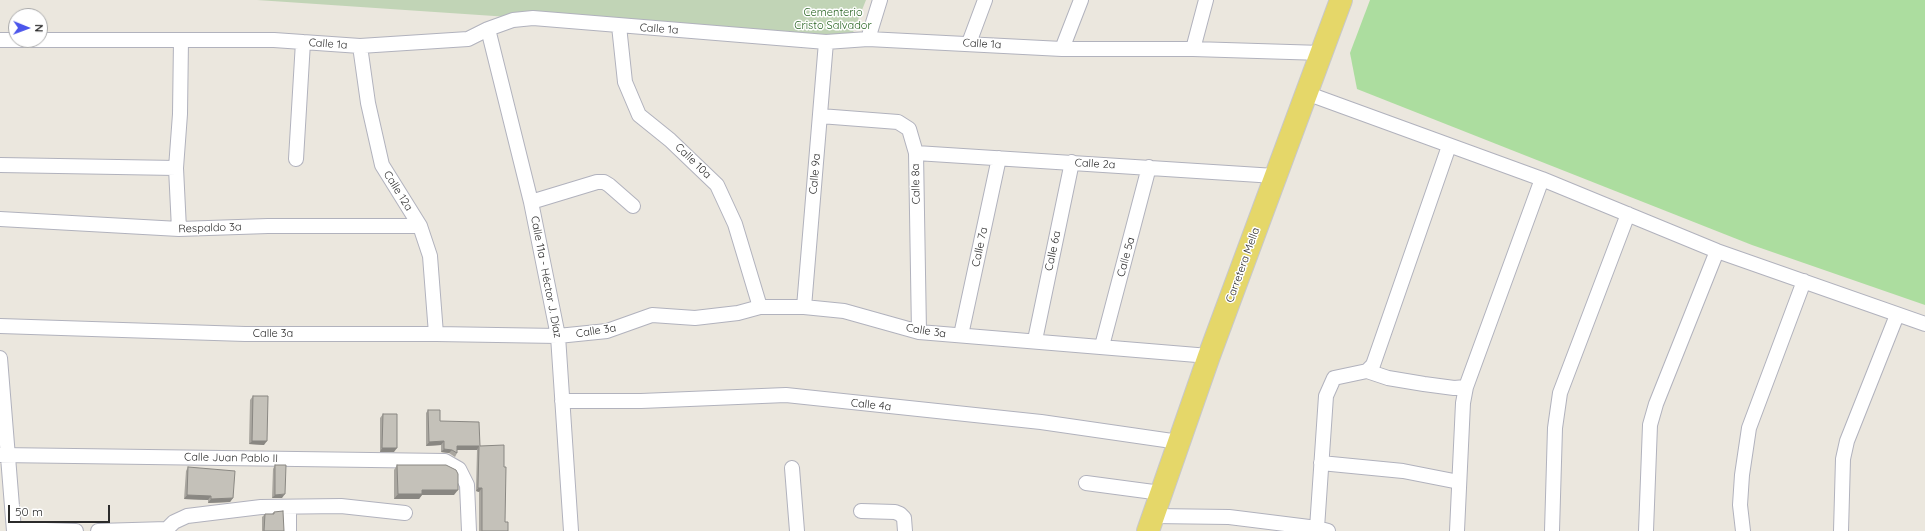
<!DOCTYPE html>
<html>
<head>
<meta charset="utf-8">
<style>
	body { margin:0 }
	#map { position:relative; width:1925px; height:531px; overflow:hidden; background:#ebe7de; font-family:Quicksand,sans-serif }
	canvas { display:block }
	.north { position:absolute; left:8px; top:8px; width:40px; height:40px; box-sizing:border-box; background:#fff; border:1px solid #aaa; border-radius:50%; rotate:91deg; font-size:11px; font-weight:700; line-height:16px; text-align:center; color:#2b2b2b }
	.north::after { content:''; display:block; margin:auto; width:14px; height:18px; background:#4b55eb; clip-path:polygon(50% 0,100% 100%,50% 72%,0 100%) }
	.scale { position:absolute; left:8px; top:505px; width:102px; height:18px; box-sizing:border-box; border:2px solid #2b2b2b; border-top:0; padding-left:5px; font-size:12px; line-height:14px; white-space:nowrap; color:#2b2b2b; -webkit-text-stroke:3px #fff; paint-order:stroke }
</style>
</head>
<body>
<div id="map">
<canvas width="1925" height="531"></canvas>
<div class="north">N</div>
<div class="scale">50 m</div>
</div>
<script>
const ctx = document.querySelector('canvas').getContext('2d');
ctx.lineJoin = 'round';
function paint(path, color) {
  ctx.fillStyle = color;
  ctx.fill(path, 'evenodd');
}
function poly(rows) {
  const path = new Path2D();
  for (const r of rows) {
    path.moveTo(r[0], r[1]);
    for (let i = 2; i < r.length; i += 2) path.lineTo(r[i], r[i + 1]);
  }
  return path;
}
function stroke(path, color, width, dash) {
  ctx.strokeStyle = color;
  ctx.lineWidth = width;
  ctx.lineCap = dash ? 'butt' : 'round';
  ctx.setLineDash(dash || []);
  ctx.stroke(path);
}
function label(font, color, halo, rows, align = 'center') {
  ctx.font = font + ' Quicksand,sans-serif';
  ctx.lineWidth = 3;
  ctx.setLineDash([]);
  ctx.textBaseline = 'middle';
  ctx.strokeStyle = halo;
  ctx.fillStyle = color;
  for (const [text, x, y, turn = 0] of rows) {
    ctx.save();
    ctx.translate(x, y);
    ctx.rotate((+turn || 0) * Math.PI / 180);
    ctx.textAlign = isNaN(turn) ? turn : align;
    if (halo) ctx.strokeText(text, 0, 0);
    ctx.fillText(text, 0, 0);
    ctx.restore();
  }
}
paint(poly([
	[1370,0,1925,0,1925,305,1752,245,1357,89,1350,53]
]), '#acdd9f');
paint(poly([
	[257,0,866,0,850,40]
]), '#c1d4b6');
const street = poly([
	[619,26,625,82,639,115,670,140,717,185,735,224,760,307],
	[488,29,531,202,558,336,571,531],
	[868,39,880,0],
	[0,40,274,40,360,46,468,39,488,29,513,20,533,18,826,42,868,39,1062,49,1193,49,1322,53],
	[969,43,985,0],
	[360,46,368,103,382,165,420,226,430,256,436,334],
	[1062,49,1081,0],
	[1193,49,1206,0],
	[1306,93,1542,179,1717,251,1925,324],
	[820,116,898,122,909,129,916,153,919,332],
	[916,153,1275,176],
	[296,159,303,42],
	[0,165,176,168],
	[531,202,597,182,604,182,609,185,633,206],
	[0,219,179,229,268,226,420,226],
	[179,229,176,168,180,114,181,40],
	[804,307,826,42],
	[0,326,245,334,436,334,558,336,607,331,652,315,695,318,738,313,760,307,804,307,844,311,919,332,1209,356],
	[961,335,999,158],
	[1035,340,1072,162],
	[1102,346,1149,167],
	[0,358,14,531],
	[1367,371,1388,378,1424,384,1454,388,1466,387],
	[562,401,641,401,786,395,1041,422,1179,442],
	[0,455,445,461,459,469,467,485,469,531],
	[1321,463,1403,471,1459,482],
	[792,468,797,531],
	[1086,483,1161,493],
	[861,511,895,512,900,514,904,518,905,531],
	[1153,516,1229,517,1317,528,1328,531],
	[1317,528,1326,396,1334,378,1367,371,1373,365,1449,146],
	[14,529,76,531],
	[98,531,167,529,174,522,187,516,261,507,341,506,405,513],
	[289,531,289,507],
	[1457,531,1463,403,1466,387,1542,179],
	[1552,531,1555,428,1560,393,1628,214],
	[1646,531,1650,425,1656,404,1717,251],
	[1743,531,1740,505,1742,475,1749,428,1804,281],
	[1841,531,1843,459,1847,441,1897,315]
]);
const primary = poly([
	[1148,531,1209,356,1341,0]
]);
stroke(street, '#b1b2bd', 16);
stroke(primary, '#c8c8c8', 24);
stroke(street, '#fff', 14);
stroke(primary, '#e5d769', 22);
paint(poly([
	[253,396,264,445,249,444,250,400],
	[428,410,440,421,480,446,508,531,479,531,479,492,476,491,476,489,477,450,457,450,457,453,455,457,449,453,441,452,441,445,426,446,426,413],
	[383,414,394,452,380,452,380,418],
	[275,465,282,498,272,498,273,469],
	[397,465,454,495,422,495,419,499,394,499,394,470],
	[188,467,233,498,230,502,208,503,208,500,184,499,186,471],
	[274,512,284,531,262,531,262,517,265,514,272,514]
]), '#a9a69f');
paint(poly([
	[252,441,267,441,264,445,249,444],
	[444,441,441,445,426,446,429,442],
	[457,446,479,446,477,450,455,450],
	[382,448,397,448,394,452,380,452],
	[444,449,452,450,449,453,441,452],
	[478,488,482,488,479,492,476,491],
	[422,490,458,490,454,495,422,495,419,499,394,499,398,494],
	[285,494,282,498,272,498,275,495],
	[187,495,211,496,208,500,184,499],
	[233,498,230,502,208,503,211,499]
]), '#898782');
const building = poly([
	[253,396,268,396,267,441,252,441,253,396],
	[428,410,440,410,440,421,479,422,480,446,504,445,504,467,506,467,505,522,508,522,508,531,482,531,482,488,478,488,478,485,479,446,457,446,457,453,452,450,444,449,444,441,429,442,428,410],
	[383,414,397,414,397,448,382,448,383,414],
	[275,465,286,465,285,494,275,495,275,465],
	[397,465,446,465,456,470,458,474,458,490,422,490,422,494,398,494,397,465],
	[188,467,235,471,233,498,211,499,211,496,187,495,188,467],
	[283,511,284,531,264,531,265,514,274,514,274,512,283,511]
]);
paint(building, '#c4c1b9');
stroke(building, '#898782', 1);
label('11px', '#266220', '#fff', [
	["Cementerio",833,13],
	["Cristo Salvador",833,26]
]);
label('11px', '#2b2b2b', '#fff', [
	["Calle 1a",659,29,4],
	["Calle 1a",328,44,4],
	["Calle 1a",982,44,3],
	["Calle 10a",693,161,44],
	["Calle 2a",1095,164,3],
	["Calle 9a",815,174,-85],
	["Calle 8a",916,184,-91],
	["Calle 12a",398,191,58],
	["Respaldo 3a",210,228,-2],
	["Calle 7a",980,247,-78],
	["Calle 6a",1053,251,-78],
	["Calle 5a",1126,257,-75],
	["Carretera Mella",1243,265,-70],
	["Calle 11a - Héctor J. Díaz",546,277,79],
	["Calle 3a",596,331,-9],
	["Calle 3a",926,331,9],
	["Calle 3a",273,334],
	["Calle 4a",871,405,6],
	["Calle Juan Pablo II",231,458,1]
]);
</script>
</body>
</html>
